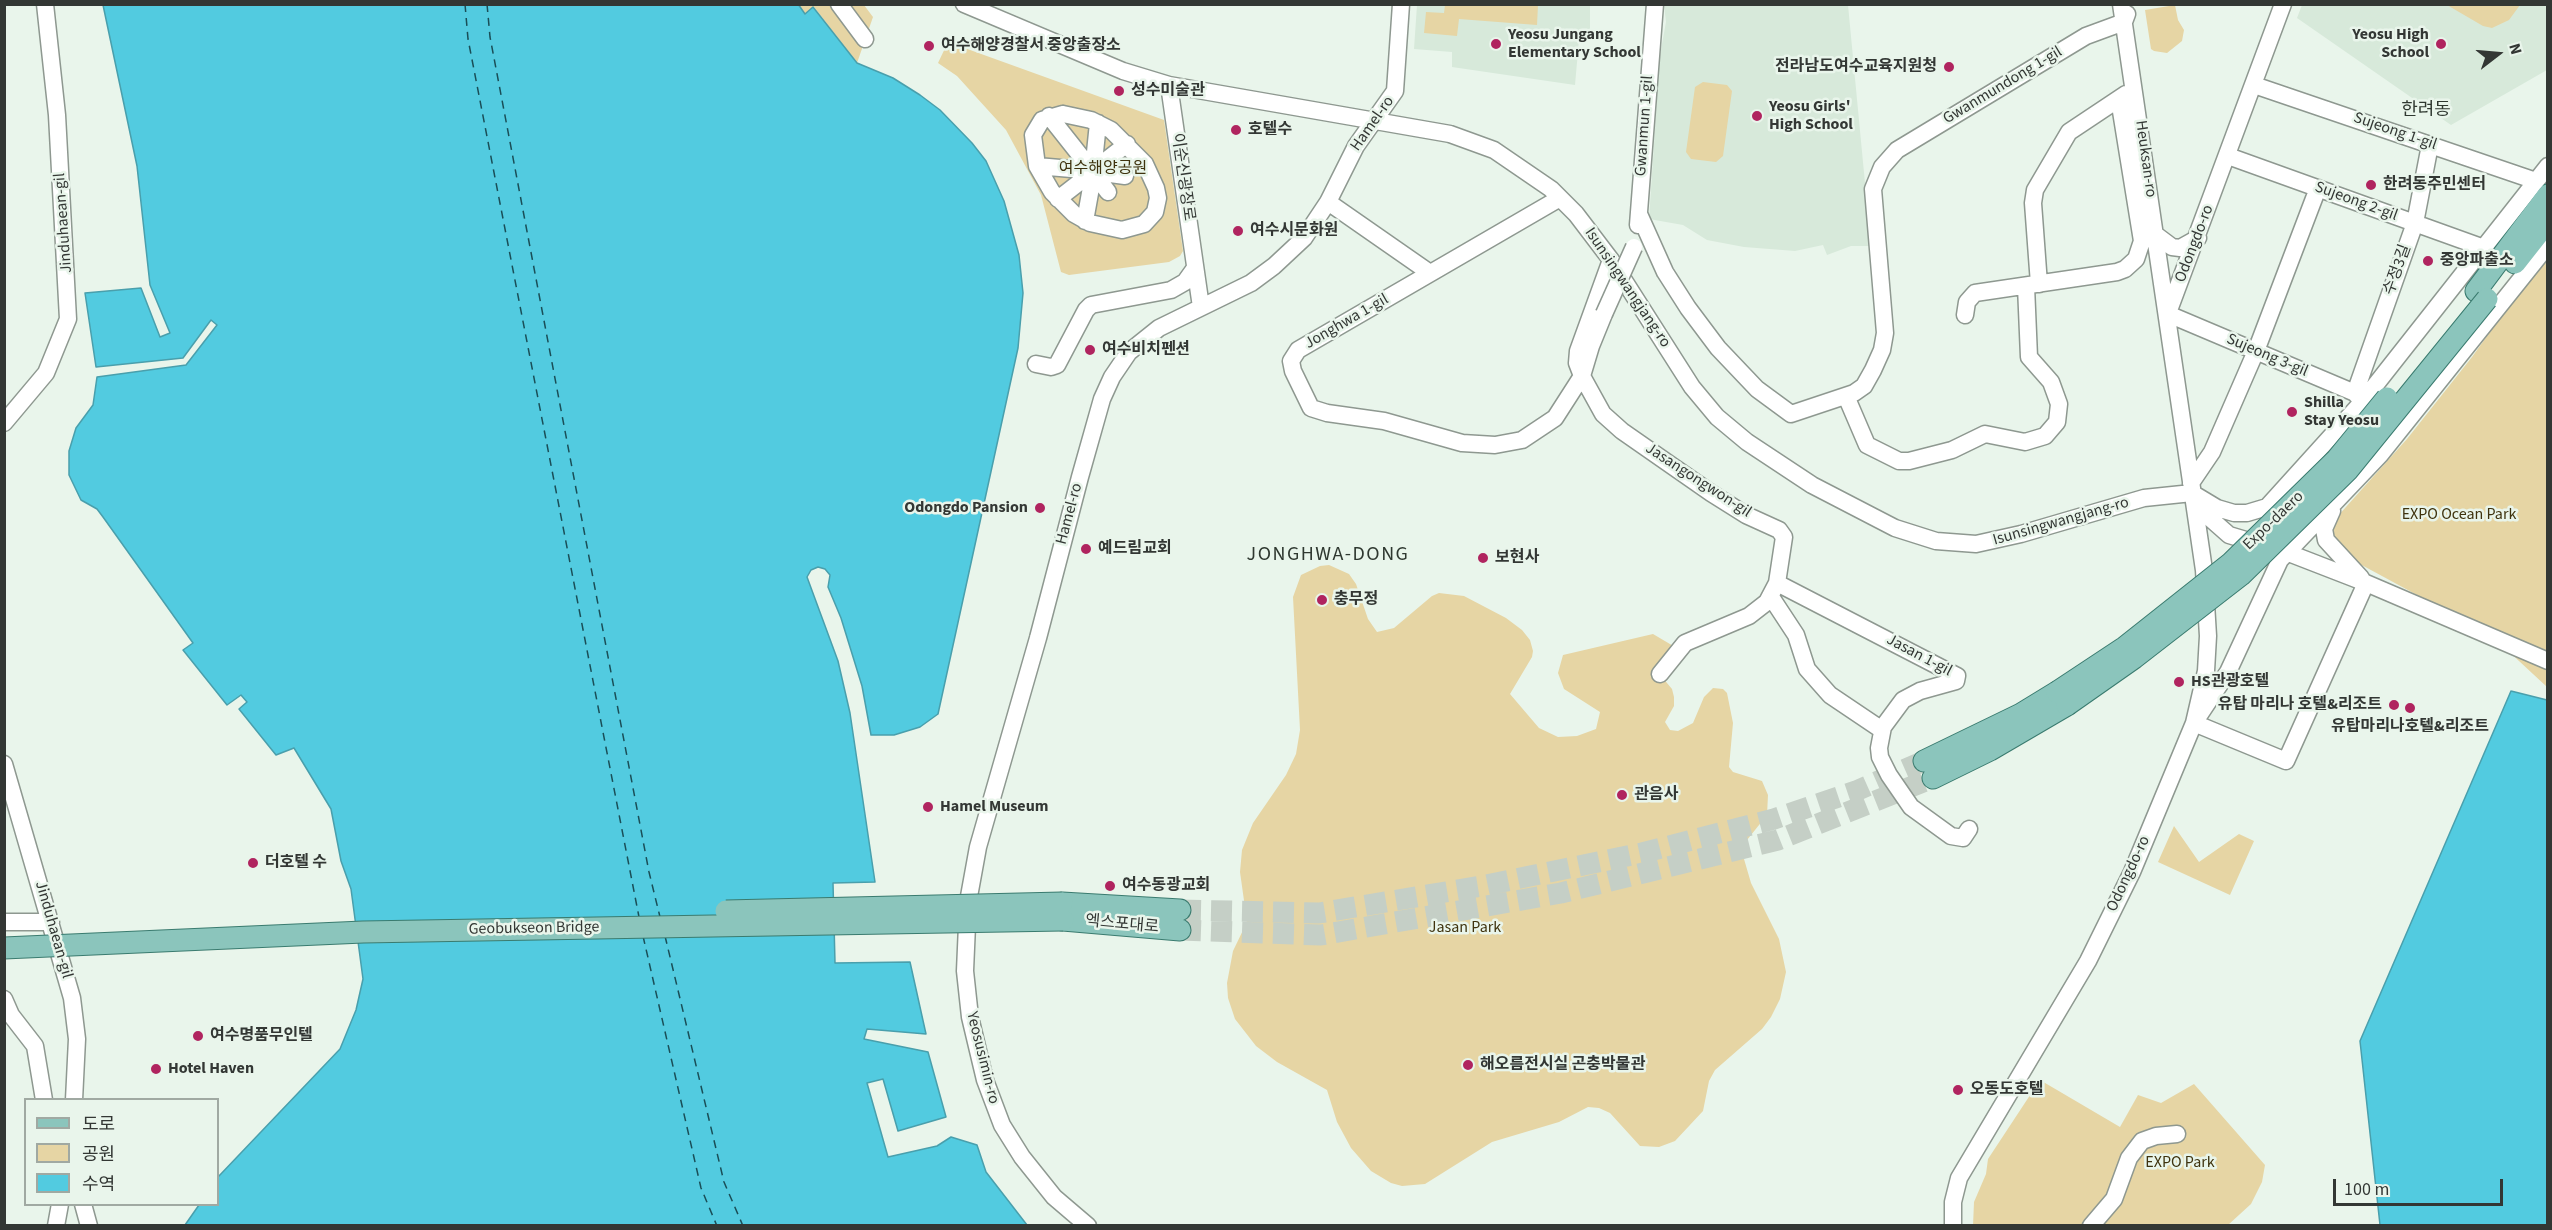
<!DOCTYPE html>
<html>
<head>
<meta charset="utf-8">
<style>
	body { margin:0 }
	#map { position:relative; width:2552px; height:1230px; overflow:hidden; background:#e9f5eb; font-family:"Source Sans 3","Noto Sans KR",sans-serif }
	canvas { display:block }
	.frame { position:absolute; inset:0; border:6px solid #333734; pointer-events:none }
	.legend { position:absolute; left:24px; top:1098px; width:195px; height:108px; box-sizing:border-box; background:#e9f5eb; border:2px solid #a0a9a2; margin:0; padding:8px 10px; list-style:none; font-size:18px; color:#333734 }
	.legend li { display:flex; align-items:center; gap:12px; height:30px }
	.legend b { width:30px; border:2px solid #a0a9a2 }
	.north { position:absolute; left:2468px; top:24px; width:60px; height:60px; -webkit-text-stroke:4px #e9f5eb; paint-order:stroke; rotate:74deg; font-size:16px; font-weight:700; line-height:24px; text-align:center; color:#333734 }
	.north::after { content:''; display:block; margin:auto; width:21px; height:27px; background:#333734; clip-path:polygon(50% 0,100% 100%,50% 72%,0 100%) }
	.scale { position:absolute; left:2333px; top:1179px; width:170px; height:27px; box-sizing:border-box; border:3px solid #333734; border-top:0; padding-left:8px; font-size:18px; line-height:21px; white-space:nowrap; color:#333734; -webkit-text-stroke:4px #e9f5eb; paint-order:stroke }
</style>
</head>
<body>
<div id="map">
<canvas width="2552" height="1230"></canvas>
<div class="frame"></div>
<ul class="legend">
<li><b style="height:8px;background:#8bc5bc"></b>도로</li>
<li><b style="height:16px;background:#e6d5a4"></b>공원</li>
<li><b style="height:16px;background:#52cbe0"></b>수역</li>
</ul>
<div class="north">N</div>
<div class="scale">100 m</div>
</div>
<script>
const ctx = document.querySelector('canvas').getContext('2d');
ctx.lineJoin = 'round';
function paint(path, color) {
  ctx.fillStyle = color;
  ctx.fill(path, 'evenodd');
}
function poly(rows) {
  const path = new Path2D();
  for (const r of rows) {
    if (r.length === 3) {
      path.moveTo(r[0] + r[2], r[1]);
      path.arc(r[0], r[1], r[2], 0, 2 * Math.PI);
      continue;
    }
    path.moveTo(r[0], r[1]);
    for (let i = 2; i < r.length; i += 2) path.lineTo(r[i], r[i + 1]);
  }
  return path;
}
function stroke(path, color, width, dash) {
  ctx.strokeStyle = color;
  ctx.lineWidth = width;
  ctx.lineCap = dash ? 'butt' : 'round';
  ctx.setLineDash(dash || []);
  ctx.stroke(path);
}
function label(font, color, halo, rows, align = 'center') {
  ctx.font = font + ' "Source Sans 3","Noto Sans KR",sans-serif';
  ctx.lineWidth = 5;
  ctx.setLineDash([]);
  ctx.textBaseline = 'middle';
  ctx.strokeStyle = halo;
  ctx.fillStyle = color;
  for (const [text, x, y, turn = 0] of rows) {
    ctx.save();
    ctx.translate(x, y);
    ctx.rotate((+turn || 0) * Math.PI / 180);
    ctx.textAlign = isNaN(turn) ? turn : align;
    if (halo) ctx.strokeText(text, 0, 0);
    ctx.fillText(text, 0, 0);
    ctx.restore();
  }
}
paint(poly([
	[1417,5,1590,5,1590,38,1579,40,1575,85,1452,67,1452,52,1414,49],
	[1664,5,1848,5,1871,246,1851,246,1827,255,1823,245,1795,251,1744,247,1707,240,1683,225,1649,219,1660,55,1666,22],
	[2302,5,2547,5,2547,70,2451,125,2297,18]
]), '#d7e9da');
paint(poly([
	[798,5,864,5,873,17,857,63,814,7,804,14],
	[1445,5,1538,5,1537,25,1459,19,1457,36,1424,33,1426,12,1444,13],
	[2175,5,2178,20,2184,30,2182,41,2167,53,2154,51,2151,49,2145,10],
	[2447,5,2520,5,2509,20,2492,28,2483,26],
	[948,42,1164,120,1183,251,1180,256,1169,262,1069,275,1061,272,1041,195,1006,130,957,76,938,63],
	[1703,82,1727,85,1732,91,1723,156,1716,162,1691,159,1686,152,1695,87],
	[2547,252,2547,687,2491,635,2345,556,2328,527,2407,439,2472,357],
	[1329,565,1349,574,1356,584,1368,619,1377,632,1394,628,1432,596,1439,593,1464,596,1506,618,1522,630,1530,640,1533,651,1532,657,1510,694,1539,728,1558,737,1577,736,1596,729,1600,712,1564,689,1558,673,1563,655,1653,634,1675,647,1657,671,1672,689,1674,697,1674,706,1665,722,1670,730,1678,731,1693,723,1704,697,1713,688,1723,689,1727,693,1733,723,1729,767,1733,772,1762,781,1768,795,1767,815,1747,840,1744,859,1751,883,1779,939,1786,972,1780,999,1771,1017,1762,1029,1715,1070,1709,1081,1703,1111,1675,1141,1659,1147,1640,1146,1610,1113,1599,1108,1588,1107,1559,1122,1492,1142,1425,1184,1402,1186,1391,1183,1371,1171,1351,1148,1337,1122,1327,1090,1277,1062,1256,1046,1235,1019,1228,998,1227,983,1233,951,1247,922,1240,872,1242,850,1253,823,1286,775,1296,754,1300,730,1293,597,1301,575,1320,566],
	[2174,826,2199,862,2239,834,2254,841,2230,895,2158,862],
	[2040,1080,2120,1127,2138,1095,2161,1103,2194,1084,2265,1165,2262,1182,2251,1204,2228,1225,1973,1226,1974,1202,1986,1174,1988,1159]
]), '#e6d5a4');
const water = poly([
	[798,4,805,14,813,7,857,63,893,78,920,95,940,110,972,143,986,161,1004,201,1019,255,1023,293,1018,348,938,714,920,727,894,735,871,735,862,686,841,618,828,587,830,575,825,569,818,567,811,570,807,577,838,661,850,713,875,882,833,883,835,963,910,962,926,1034,867,1029,864,1039,928,1052,946,1117,898,1131,883,1079,867,1083,888,1157,937,1146,951,1137,977,1145,986,1172,1027,1225,185,1225,199,1205,218,1204,218,1177,340,1049,356,1010,363,979,351,889,341,861,331,809,294,748,276,755,239,709,247,702,241,695,227,705,183,650,193,643,103,517,97,509,81,500,69,475,69,451,76,428,93,405,97,377,186,365,217,325,211,320,183,358,96,367,85,293,141,288,160,337,170,333,150,285,137,166,103,5,798,4],
	[2511,691,2547,700,2547,1225,2380,1225,2360,1041,2511,691]
]);
paint(water, '#52cbe0');
stroke(water, '#499fac', 1.5);
stroke(poly([
	[465,4,468,39,639,917],
	[487,4,490,37,649,872,660,917],
	[643,936,701,1188,717,1226],
	[665,936,724,1182,743,1226]
]), '#1a4e57', 1.5, [8, 6]);
stroke(poly([
	[1180,910,1319,913,1482,886,1642,853,1774,819,1856,791,1924,761],
	[1180,930,1321,935,1561,893,1778,840,1933,778]
]), '#c5cfc6', 21, [21, 10]);
const minor = poly([
	[839,4,865,39],
	[964,4,1123,71,1169,85,1450,134,1494,150,1551,189,1576,214,1611,260,1692,387,1717,417,1747,442,1812,485,1895,528,1936,541,1976,544,2021,534,2144,498,2192,493],
	[1169,85,1201,307],
	[2254,85,2536,181],
	[1063,114,1091,120,1111,130,1145,164,1156,188,1158,198,1155,212,1144,224,1122,230,1090,223,1074,214,1052,192,1037,166,1033,135,1042,120,1063,114],
	[1049,116,1087,164],
	[2228,156,2484,248],
	[1094,162,1098,123],
	[1093,172,9],
	[1100,165,1127,144],
	[1037,166,1083,170],
	[1103,173,1125,176],
	[1099,180,1108,192],
	[1560,198,1298,350,1291,361,1293,371,1311,408,1327,413,1384,421,1462,443,1495,445,1522,440,1555,418,1582,376,1577,363,1578,351,1611,260],
	[1058,199,1085,178],
	[1328,202,1430,273],
	[1639,214,1665,272,1688,308,1718,348,1757,389,1791,414,1854,393,1864,386,1873,370,1882,350,1885,333,1873,189,1882,167,1897,150,2086,36,2124,22,2127,14],
	[1085,221,1092,182],
	[1638,225,1655,4],
	[2156,235,2172,247,2180,248,2198,238],
	[2039,284,2033,203,2035,190,2069,132,2126,94],
	[2168,313,2283,4],
	[1604,314,1591,346,1582,376,1603,414,1622,431,1711,493,1746,515,1779,530,1784,537,1777,583,1767,602,1749,616,1685,643,1660,674],
	[2168,314,2355,393,2361,400],
	[1965,315,1967,302,1975,293,2117,272,2125,269,2136,259,2142,241,2119,99],
	[1036,364,1051,367,1057,365,1086,310,1091,305,1171,290,1185,282,1195,268],
	[2355,393,2415,223,2430,145],
	[1846,396,1867,445,1899,461,1909,461,1952,450,1985,434,2025,442,2045,436,2057,422,2059,404,2051,382,2029,357,2026,286],
	[4,423,46,373,68,319,57,115,45,4],
	[2191,483,2212,452,2256,351,2318,188],
	[2192,493,2217,508,2234,513,2247,513,2267,507,2362,402,2548,166],
	[2196,498,2212,520,2229,535,2286,552,2366,583,2548,661],
	[2332,511,2324,529,2326,540,2361,578],
	[1777,583,1957,676,1956,681,1920,691,1903,700,1883,727,1879,748,1880,757,1889,775,1911,807,1951,836,1963,838,1969,829],
	[2366,583,2286,761,2194,723,2228,672,2280,560,2380,455,2548,245],
	[1771,597,1796,635,1807,669,1830,695,1882,730],
	[4,764,72,998,77,1039,74,1100],
	[4,922,51,922],
	[4,999,11,1015,35,1046,44,1100],
	[83,1204,89,1226],
	[56,1226,60,1204],
	[1088,1226,1054,1197,1022,1157,1002,1125,985,1080,970,1017,965,971,968,902,978,847,1038,638,1080,477,1102,399,1112,377,1129,352,1159,328,1251,283,1274,266,1304,238,1328,202,1356,146,1395,91,1401,4],
	[1953,1226,1953,1202,1959,1178,2088,961,2132,872,2194,723,2206,671,2208,636,2204,570,2121,4],
	[2091,1226,2114,1199,2129,1158,2142,1141,2156,1136,2177,1134]
]);
const major = poly([
	[2515,263,2548,221],
	[2476,291,2548,195],
	[1924,761,2021,714,2057,692],
	[1933,778,1990,750,2067,705],
	[1062,903,1180,910],
	[1063,920,1180,930]
]);
stroke(minor, '#8e9890', 19);
stroke(major, '#3a7b6f', 23);
stroke(minor, '#fff', 16);
stroke(major, '#8bc5bc', 21);
const minorBridge = poly([
	[1604,314,1634,247]
]);
const majorBridge = poly([
	[2057,692,2125,647,2231,563,2337,459,2387,398],
	[2067,705,2134,658,2241,575,2348,470,2487,299],
	[726,911,1062,903],
	[4,948,363,932,1063,920]
]);
stroke(minorBridge, '#8e9890', 19, []);
stroke(majorBridge, '#3a7b6f', 23, []);
stroke(minorBridge, '#fff', 16);
stroke(majorBridge, '#8bc5bc', 21);
for (const [x, y, r, color] of [
	[1496,44,6,"#b0245f"],
	[2441,44,6,"#b0245f"],
	[929,46,6,"#b0245f"],
	[1949,67,6,"#b0245f"],
	[1119,91,6,"#b0245f"],
	[1757,116,6,"#b0245f"],
	[1236,130,6,"#b0245f"],
	[2371,185,6,"#b0245f"],
	[1238,231,6,"#b0245f"],
	[2428,261,6,"#b0245f"],
	[1090,350,6,"#b0245f"],
	[2292,412,6,"#b0245f"],
	[1040,508,6,"#b0245f"],
	[1086,549,6,"#b0245f"],
	[1483,558,6,"#b0245f"],
	[1322,600,6,"#b0245f"],
	[2179,682,6,"#b0245f"],
	[2394,705,6,"#b0245f"],
	[2410,708,6,"#b0245f"],
	[1622,795,6,"#b0245f"],
	[928,807,6,"#b0245f"],
	[253,863,6,"#b0245f"],
	[1110,886,6,"#b0245f"],
	[198,1036,6,"#b0245f"],
	[1468,1065,6,"#b0245f"],
	[156,1069,6,"#b0245f"],
	[1958,1090,6,"#b0245f"]
]) {
  const dot = new Path2D();
  dot.arc(x, y, r, 0, 2 * Math.PI);
  ctx.fillStyle = color;
  ctx.fill(dot);
  stroke(dot, '#e9f5eb', 2);
}
label('bold 16px', '#333734', '#e9f5eb', [
	["Yeosu Jungang",1508,35],
	["Elementary School",1508,53],
	["Yeosu High",2429,35,"right"],
	["School",2429,53,"right"],
	["여수해양경찰서 중앙출장소",941,46],
	["전라남도여수교육지원청",1937,67,"right"],
	["성수미술관",1131,91],
	["Yeosu Girls'",1769,107],
	["High School",1769,125],
	["호텔수",1248,130],
	["한려동주민센터",2383,185],
	["여수시문화원",1250,231],
	["중앙파출소",2440,261],
	["여수비치펜션",1102,350],
	["Shilla",2304,403],
	["Stay Yeosu",2304,421],
	["Odongdo Pansion",1028,508,"right"],
	["예드림교회",1098,549],
	["보현사",1495,558],
	["충무정",1334,600],
	["HS관광호텔",2191,682],
	["유탑 마리나 호텔&리조트",2382,705,"right"],
	["유탑마리나호텔&리조트",2410,727,"center"],
	["관음사",1634,795],
	["Hamel Museum",940,807],
	["더호텔 수",265,863],
	["여수동광교회",1122,886],
	["여수명품무인텔",210,1036],
	["해오름전시실 곤충박물관",1480,1065],
	["Hotel Haven",168,1069],
	["오동도호텔",1970,1090]
], 'left');
label('16px', '#333734', '#e9f5eb', [
	["Gwanmundong 1-gil",2003,86,-31],
	["Hamel-ro",1373,124,-55],
	["Gwanmun 1-gil",1645,126,-86],
	["Sujeong 1-gil",2395,132,19],
	["Heuksan-ro",2145,159,82],
	["이순신광장로",1182,177,82],
	["Sujeong 2-gil",2356,202,20],
	["Jinduhaean-gil",64,223,-94],
	["Odongdo-ro",2195,244,-69],
	["수정3길",2398,270,-70],
	["Isunsingwangjang-ro",1627,288,56],
	["Jonghwa 1-gil",1347,322,-30],
	["Sujeong 3-gil",2267,356,23],
	["Jasangongwon-gil",1698,481,33],
	["Hamel-ro",1070,514,-75],
	["Expo-daero",2274,521,-44],
	["Isunsingwangjang-ro",2061,522,-16],
	["Jasan 1-gil",1919,656,28],
	["Odongdo-ro",2129,874,-65],
	["엑스포대로",1122,925,5],
	["Geobukseon Bridge",534,929,-1],
	["Jinduhaean-gil",53,930,74],
	["Yeosusimin-ro",982,1058,76]
]);
label('16px', '#3f330e', '#e9f5eb', [
	["여수해양공원",1103,169],
	["EXPO Ocean Park",2459,515],
	["Jasan Park",1465,928],
	["EXPO Park",2180,1163]
]);
label('18px', '#2f3830', '#e9f5eb', [
	["한려동",2426,111]
]);
ctx.letterSpacing = '1.5px';
label('20px', '#2f3830', '#e9f5eb', [
	["JONGHWA-DONG",1328,556]
]);
ctx.letterSpacing = '0px';
</script>
</body>
</html>
